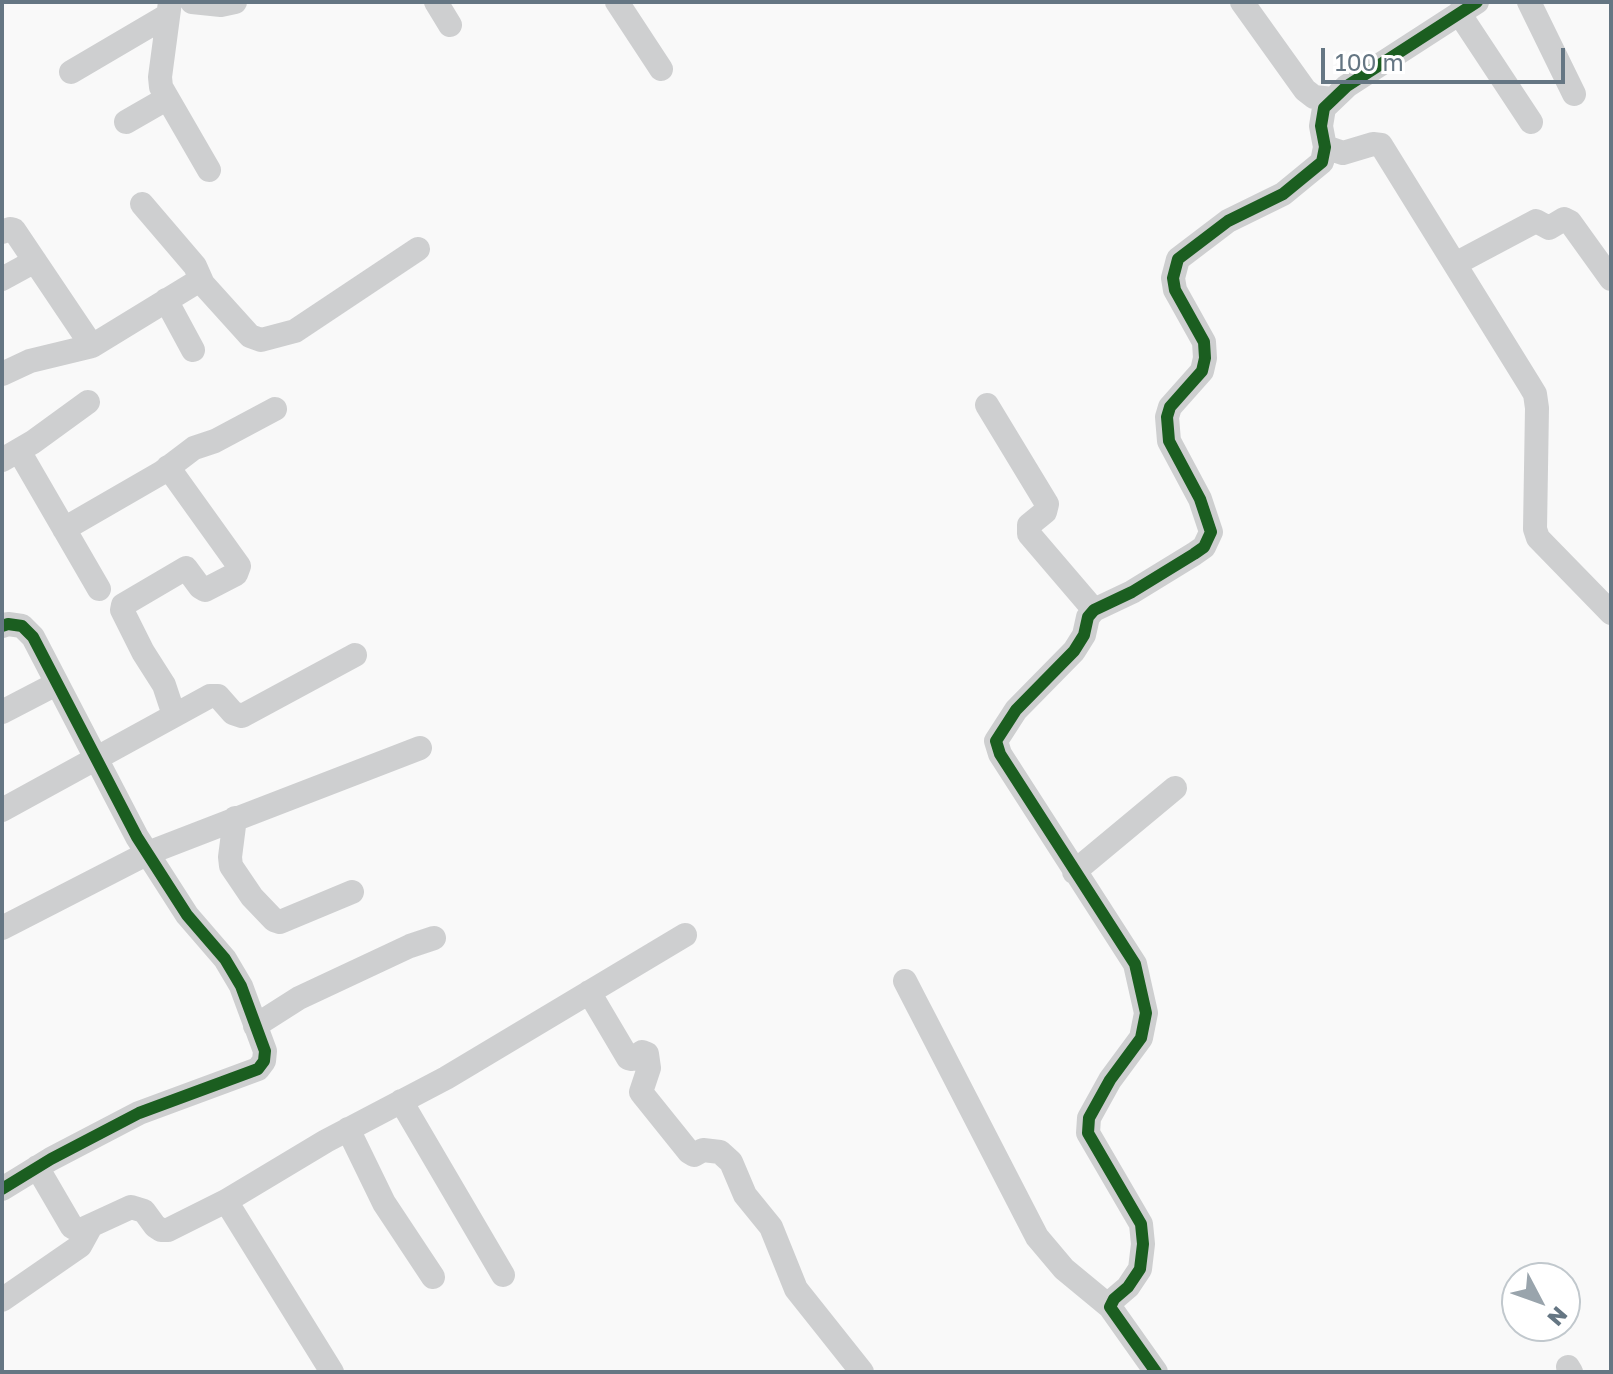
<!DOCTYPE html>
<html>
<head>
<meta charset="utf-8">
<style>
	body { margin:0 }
	#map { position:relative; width:1613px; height:1374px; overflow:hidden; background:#f9f9f9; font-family:"Golos Text",sans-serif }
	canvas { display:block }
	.frame { position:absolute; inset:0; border:4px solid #657683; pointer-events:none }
	.north { position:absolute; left:1501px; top:1262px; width:80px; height:80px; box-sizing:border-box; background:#fff; border:2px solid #c1c8cd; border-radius:50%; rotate:131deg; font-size:22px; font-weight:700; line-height:32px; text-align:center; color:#657683 }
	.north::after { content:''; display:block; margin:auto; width:28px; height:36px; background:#99a4ac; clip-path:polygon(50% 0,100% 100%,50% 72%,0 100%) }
	.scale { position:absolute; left:1321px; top:48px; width:244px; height:36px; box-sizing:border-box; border:4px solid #657683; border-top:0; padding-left:10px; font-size:24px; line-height:28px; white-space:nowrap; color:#657683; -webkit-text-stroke:6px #fff; paint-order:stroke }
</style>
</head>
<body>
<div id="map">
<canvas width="1613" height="1374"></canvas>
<div class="frame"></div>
<div class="north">N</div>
<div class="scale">100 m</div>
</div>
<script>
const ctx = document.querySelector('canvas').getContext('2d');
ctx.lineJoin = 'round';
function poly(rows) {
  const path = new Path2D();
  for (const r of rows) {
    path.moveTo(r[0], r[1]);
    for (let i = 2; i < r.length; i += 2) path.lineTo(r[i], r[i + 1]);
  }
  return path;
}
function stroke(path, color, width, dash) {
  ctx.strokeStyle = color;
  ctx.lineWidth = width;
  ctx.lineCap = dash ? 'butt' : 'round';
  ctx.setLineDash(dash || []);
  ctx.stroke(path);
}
stroke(poly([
	[170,2,160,77,161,87,209,170],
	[192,2,221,5,235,2],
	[436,2,450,25],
	[617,2,661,69],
	[1242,2,1305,90,1314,97,1333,99],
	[1529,2,1574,94],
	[1459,13,1531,122],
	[71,72,168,15],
	[126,122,166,99],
	[1325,147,1343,153,1373,144,1381,145,1529,384,1535,394,1537,408,1535,529,1538,538,1611,613],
	[142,204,195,266,203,284],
	[2,232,10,229,14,230,92,346],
	[1455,264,1536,221,1549,228,1564,219,1570,222,1611,279],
	[2,279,35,261],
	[166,300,193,350],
	[2,374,30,361,92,346,195,283,203,284,250,336,261,340,295,331,418,249],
	[987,405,1047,504,1045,512,1029,525,1029,534,1094,610],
	[19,451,99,589],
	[2,460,33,442,88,402],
	[168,467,239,566,236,574,205,590,200,587,186,568,123,605,122,610,143,652,164,685,174,715],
	[64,529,161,473,194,448,215,441,275,409],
	[2,626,8,624,22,626,33,637,137,837,187,915,225,959,241,986,265,1051,264,1061,258,1069,139,1113,51,1159,2,1189],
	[2,712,56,684],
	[2,810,210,696,218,696,233,713,242,716,355,655],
	[235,818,230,857,231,866,252,897,274,920,280,922,352,892],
	[1074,872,1175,788],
	[2,928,148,853,420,748],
	[905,981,1037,1237,1064,1269,1110,1307],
	[589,992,628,1058,632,1059,642,1052,647,1054,649,1068,641,1092,644,1096,689,1152,694,1155,703,1150,720,1152,731,1162,745,1195,771,1227,796,1289,862,1372],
	[255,1026,299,998,410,946,434,938],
	[401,1101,503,1275],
	[348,1129,384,1203,433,1277],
	[37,1167,72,1227,81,1230,131,1207,144,1211,155,1226,161,1230,168,1230,226,1201,326,1141,446,1078,685,935],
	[226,1201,332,1372],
	[2,1300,80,1246,91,1226],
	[1568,1367,1571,1372],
	[1156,1372,1110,1307,1114,1299,1128,1287,1140,1269,1143,1244,1141,1224,1088,1133,1089,1118,1110,1080,1141,1038,1146,1013,1135,964,1000,754,996,741,1016,710,1074,651,1084,635,1088,617,1094,610,1132,592,1194,554,1204,547,1211,532,1200,499,1169,441,1167,417,1170,407,1202,371,1205,358,1204,342,1175,290,1173,278,1178,259,1228,221,1283,194,1322,162,1325,147,1321,126,1324,108,1347,86,1477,2]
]), '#cecfd0', 24);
stroke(poly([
	[2,626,8,624,22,626,33,637,137,837,187,915,225,959,241,986,265,1051,264,1061,258,1069,139,1113,51,1159,2,1189],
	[1156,1372,1110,1307,1114,1299,1128,1287,1140,1269,1143,1244,1141,1224,1088,1133,1089,1118,1110,1080,1141,1038,1146,1013,1135,964,1000,754,996,741,1016,710,1074,651,1084,635,1088,617,1094,610,1132,592,1194,554,1204,547,1211,532,1200,499,1169,441,1167,417,1170,407,1202,371,1205,358,1204,342,1175,290,1173,278,1178,259,1228,221,1283,194,1322,162,1325,147,1321,126,1324,108,1347,86,1477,2]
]), '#1b5e20', 12);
</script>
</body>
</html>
